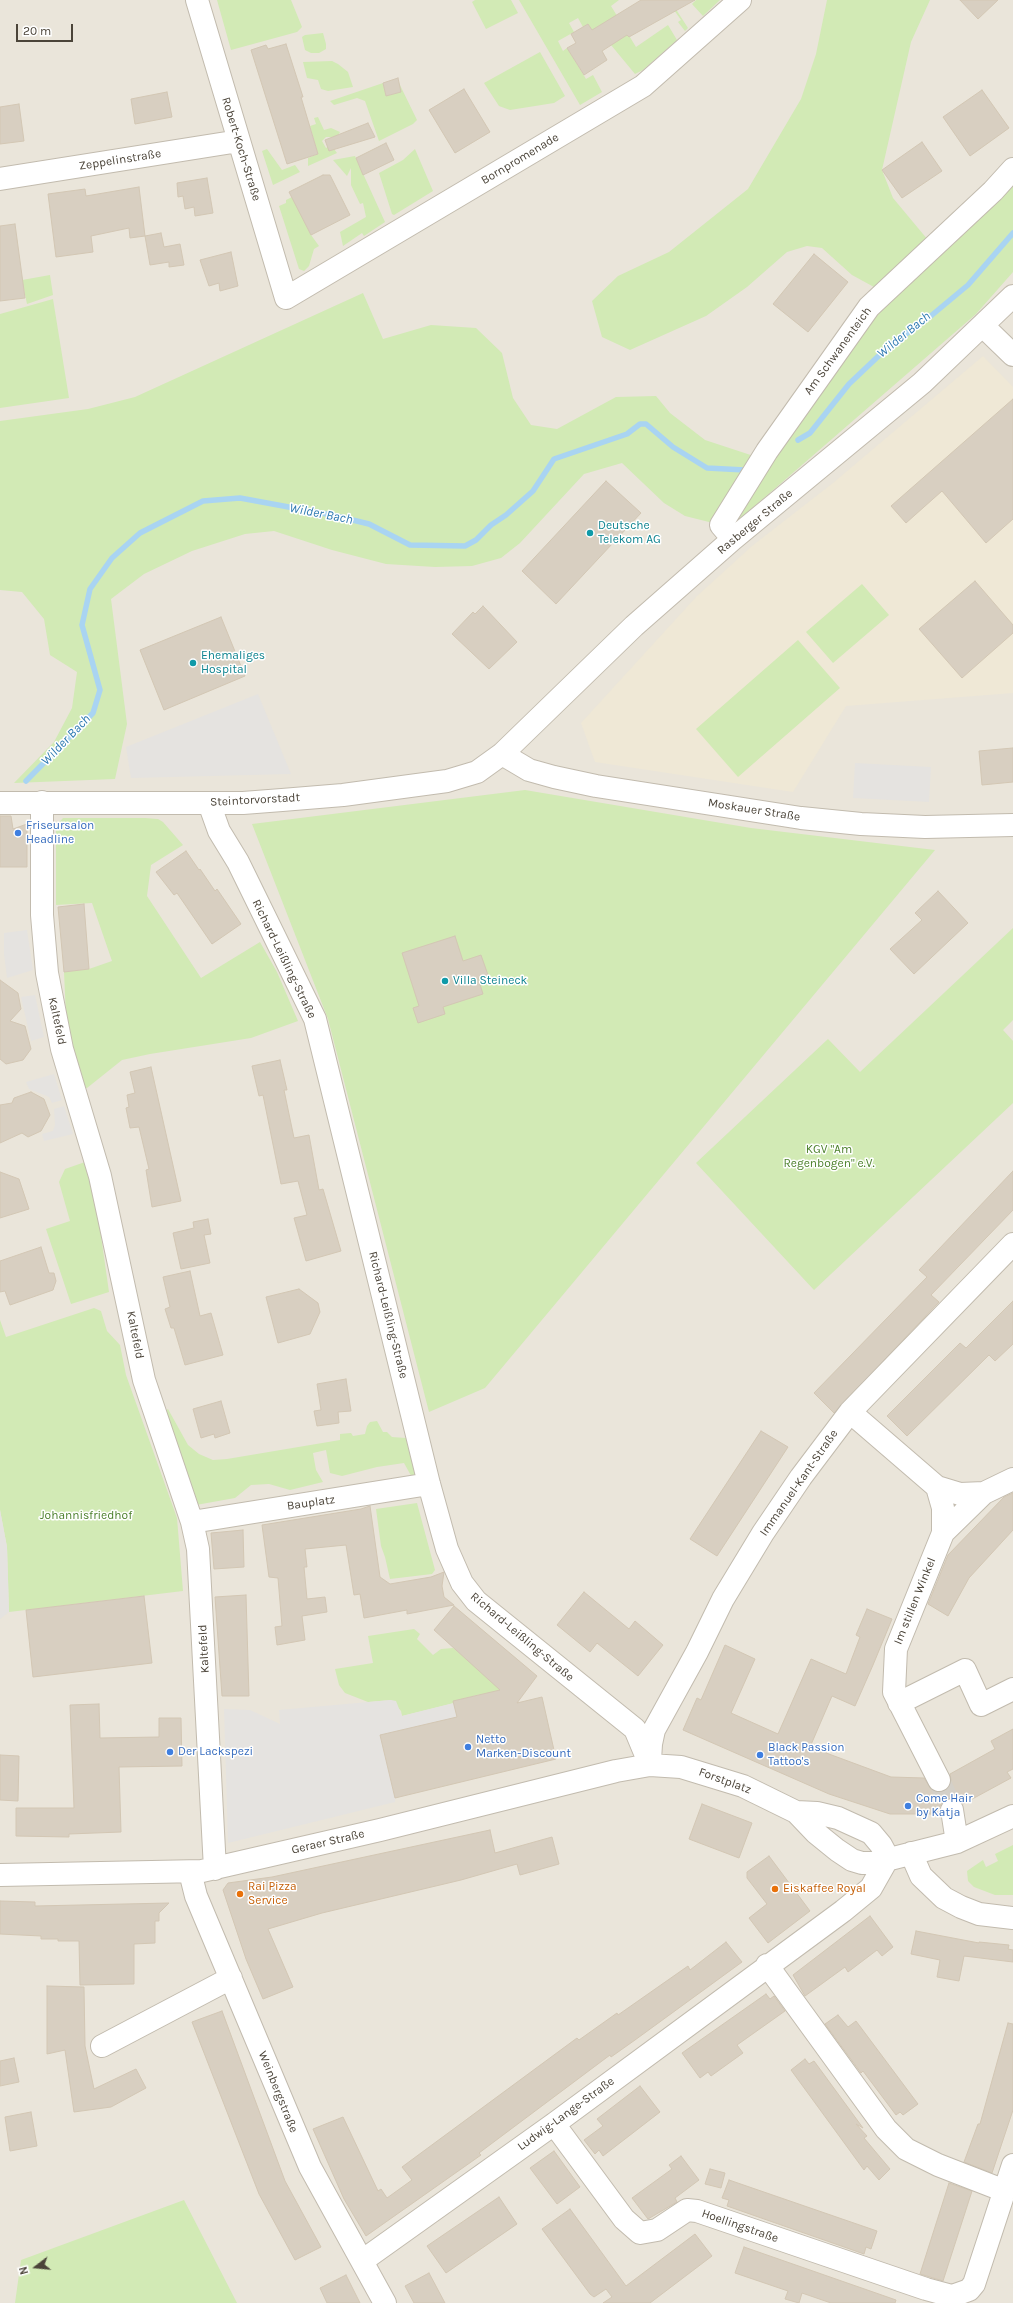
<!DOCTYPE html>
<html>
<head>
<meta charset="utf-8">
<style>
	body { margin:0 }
	#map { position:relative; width:1013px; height:2303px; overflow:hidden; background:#f6f3ec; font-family:Karla,sans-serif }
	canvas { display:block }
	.north { position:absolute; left:16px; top:2247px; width:40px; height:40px; -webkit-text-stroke:3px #fff; paint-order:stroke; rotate:254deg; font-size:11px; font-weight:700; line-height:16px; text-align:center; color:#4b4439 }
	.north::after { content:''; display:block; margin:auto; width:14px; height:18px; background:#4b4439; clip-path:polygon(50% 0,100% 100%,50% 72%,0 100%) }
	.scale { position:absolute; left:16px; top:24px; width:57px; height:18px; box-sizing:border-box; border:2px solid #4b4439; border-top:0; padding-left:5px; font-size:12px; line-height:14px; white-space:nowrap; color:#4b4439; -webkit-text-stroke:3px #fff; paint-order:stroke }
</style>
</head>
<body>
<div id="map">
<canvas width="1013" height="2303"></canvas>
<div class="north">N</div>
<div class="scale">20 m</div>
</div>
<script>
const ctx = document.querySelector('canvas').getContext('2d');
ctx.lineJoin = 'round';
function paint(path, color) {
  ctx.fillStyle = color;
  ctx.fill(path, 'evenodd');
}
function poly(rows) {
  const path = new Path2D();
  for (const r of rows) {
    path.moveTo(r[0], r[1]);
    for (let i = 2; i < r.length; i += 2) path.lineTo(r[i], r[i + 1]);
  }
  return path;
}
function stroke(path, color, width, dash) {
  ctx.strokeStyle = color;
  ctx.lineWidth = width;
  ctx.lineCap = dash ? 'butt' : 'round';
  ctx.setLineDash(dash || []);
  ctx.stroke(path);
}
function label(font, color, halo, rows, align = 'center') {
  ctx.font = font + ' Karla,sans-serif';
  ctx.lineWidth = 3;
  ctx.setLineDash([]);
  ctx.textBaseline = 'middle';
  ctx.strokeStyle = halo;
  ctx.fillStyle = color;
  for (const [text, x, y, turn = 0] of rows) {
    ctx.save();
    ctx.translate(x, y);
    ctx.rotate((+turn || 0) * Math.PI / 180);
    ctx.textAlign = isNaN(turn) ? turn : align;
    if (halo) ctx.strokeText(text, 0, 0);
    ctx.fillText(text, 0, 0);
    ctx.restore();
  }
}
paint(poly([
	[0,0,1013,0,1013,2303,0,2303]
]), '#eae5da');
paint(poly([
	[983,356,1013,387,1013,693,846,706,793,792,595,762,581,723,697,596,752,546,833,483]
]), '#efe8d6');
paint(poly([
	[217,0,291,0,302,27,297,32,231,50],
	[475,0,511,0,518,13,486,29,472,2],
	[519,0,619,0,611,6,636,47,668,25,677,40,643,70,635,74,611,45,593,32,588,24,583,27,578,18,569,23,574,32,558,41,563,51,567,48,586,79,593,75,602,92,580,105],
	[667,0,670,0,688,28,685,31,678,22,681,20],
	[696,0,720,0,703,16,692,4],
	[827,0,930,0,911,42,882,170,893,198,938,252,1013,179,1013,272,976,314,734,524,721,525,685,516,664,503,622,463,584,474,520,543,501,558,472,566,435,567,386,564,332,550,274,531,245,534,192,551,144,574,111,599,127,724,115,779,14,783,54,742,72,708,77,672,50,655,44,619,22,592,0,590,0,421,88,409,135,397,363,293,383,339,431,325,476,328,502,353,513,398,531,425,557,429,616,397,656,396,670,413,705,440,772,462,877,314,894,298,852,275,822,248,807,246,787,252,747,287,706,316,630,350,602,337,592,301,618,276,669,252,748,189,801,99,816,54],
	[323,33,326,44,326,49,319,53,311,53,305,50,302,37,305,35],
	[540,52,565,96,554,103,510,110,499,106,484,83],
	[332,61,338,64,348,72,353,87,328,91,321,89,318,80,307,78,303,62],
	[398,81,417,120,413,124,379,141,365,101,357,98,334,105,330,101,383,83,386,96,400,92],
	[318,117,324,130,331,128,340,132,337,137,326,137,322,141,326,148,331,145,337,153,308,166,308,158,318,154,310,126,316,124,314,118],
	[267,149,282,170,295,165,300,172,273,185,262,151],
	[415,149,433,191,394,215,392,214,379,173,403,160],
	[355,156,385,222,364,236,362,233,343,246,340,232,366,217,363,203,360,204,351,185,351,168,347,176,333,160],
	[292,197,311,235,319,246,314,249,309,266,304,271,299,269,279,206,286,203,286,200],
	[50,275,53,295,27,304,22,280],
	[53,299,69,398,0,408,0,314],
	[862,584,889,615,833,663,806,632],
	[798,640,840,688,738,777,696,729],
	[525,790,751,828,935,850,485,1388,429,1412,328,1019,252,824],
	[63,818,145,818,158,819,163,822,183,845,151,865,147,896,201,978,260,942,277,972,298,1021,251,1038,150,1054,122,1060,87,1088,80,1088,67,1039,64,972,89,969,112,961,92,903,56,905,56,826],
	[1013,928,1013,1020,1003,1030,1013,1041,1013,1103,814,1290,696,1163,828,1039,860,1072],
	[85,1162,99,1222,109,1292,71,1304,46,1229,70,1221,59,1182,65,1169],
	[94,1308,101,1311,107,1331,120,1345,126,1375,177,1518,183,1591,9,1612,7,1547,0,1510,0,1320,6,1337],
	[168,1409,188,1445,199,1454,213,1460,227,1459,340,1440,340,1434,351,1433,353,1436,365,1434,367,1426,370,1422,377,1421,383,1432,387,1432,392,1437,406,1438,418,1478,414,1481,404,1463,377,1467,342,1476,330,1473,326,1450,313,1453,316,1470,323,1482,290,1490,269,1484,251,1485,235,1498,196,1505,162,1413],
	[417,1503,435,1570,432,1574,390,1579,385,1557,381,1546,376,1509],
	[414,1629,420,1634,417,1639,433,1655,441,1649,453,1648,508,1692,477,1695,454,1701,454,1703,402,1716,401,1711,391,1700,368,1702,345,1693,339,1685,335,1669,373,1663,368,1636],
	[1013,1845,1013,1895,995,1895,974,1887,968,1881,967,1871,983,1860,986,1867,998,1861,995,1854],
	[184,2200,237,2303,15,2303,21,2260]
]), '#d2eab5');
paint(poly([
	[258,694,291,774,131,778,126,747],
	[855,763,931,767,929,802,853,798],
	[27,930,33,970,7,978,4,954,4,933],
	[35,995,44,1037,31,1041,21,997],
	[54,1074,62,1100,52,1103,49,1097,29,1089,26,1082],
	[64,1106,73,1134,44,1141,42,1134,53,1131,55,1125,54,1109],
	[0,1510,7,1547,9,1612,0,1619],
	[391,1700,396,1701,402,1716,454,1703,457,1717,395,1797,395,1802,228,1843,224,1709,250,1710,280,1724,279,1710]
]), '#e5e3e0');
stroke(poly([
	[798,440,810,433,849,384,888,347,932,315,968,285,1013,233],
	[26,781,93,713,100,690,82,625,90,589,112,558,140,533,203,501,240,498,332,515,369,524,410,545,465,546,476,540,491,525,506,515,533,491,554,459,627,434,640,424,646,424,673,447,707,468,745,470]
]), '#a9d4f2', 5.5);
const building = poly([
	[641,0,695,0,629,37,627,35,602,51,607,60,584,75,567,48,576,43,571,34,588,24,592,30,641,0],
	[960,0,998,0,978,19,960,0],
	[286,44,303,97,301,97,318,154,287,164,251,50,266,45,268,49,286,44],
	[398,78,401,92,386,96,383,83,398,78],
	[464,89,490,132,455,153,429,110,464,89],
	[982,90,1009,128,970,156,943,117,982,90],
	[167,92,172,117,135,124,131,99,167,92],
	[19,104,24,141,0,144,0,107,19,104],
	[368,123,375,137,329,151,325,140,368,123],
	[922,142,942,171,902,198,882,170,922,142],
	[386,143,394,160,363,175,356,158,386,143],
	[323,175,330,175,350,215,311,235,289,192,323,175],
	[207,178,213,213,195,216,194,207,185,209,183,196,178,197,177,183,207,178],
	[139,187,145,236,130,238,129,228,91,236,93,252,56,257,48,194,85,189,86,196,139,187],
	[15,224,25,298,0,301,0,226,15,224],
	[161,233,164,247,180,244,184,265,169,267,169,262,150,265,145,236,161,233],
	[231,252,238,286,220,291,219,283,209,286,200,260,231,252],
	[814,254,848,282,808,332,773,304,814,254],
	[1013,399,1013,519,986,543,942,491,906,523,891,506,1013,399],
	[606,481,641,513,556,604,522,571,606,481],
	[975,581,1013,625,1013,633,962,678,919,629,975,581],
	[483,606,517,642,489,669,452,634,473,612,475,614,483,606],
	[221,617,245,676,164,710,140,650,221,617],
	[1013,748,1013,782,982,785,979,751,1013,748],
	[0,816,11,816,13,829,27,824,27,867,0,867,0,816],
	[186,851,199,870,200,869,215,891,217,889,241,924,212,944,177,893,174,895,156,872,186,851],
	[938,891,968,923,914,974,890,949,922,920,915,913,938,891],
	[84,904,89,969,64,972,58,907,84,904],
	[455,936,463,961,481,955,488,975,478,978,483,994,443,1007,445,1014,418,1023,413,1008,419,1006,402,953,455,936],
	[0,980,18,993,21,1009,10,1021,25,1026,31,1049,23,1060,6,1064,0,1059,0,980],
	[280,1060,287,1090,284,1090,294,1138,309,1135,319,1190,323,1189,341,1251,306,1261,294,1218,307,1215,298,1181,281,1184,263,1095,259,1096,252,1066,280,1060],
	[151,1067,181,1201,152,1207,146,1170,149,1169,139,1127,130,1128,126,1108,129,1107,127,1095,135,1093,130,1072,151,1067],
	[31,1092,44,1099,50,1115,41,1131,28,1137,22,1133,0,1143,0,1105,12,1103,14,1098,31,1092],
	[1013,1171,1013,1210,931,1295,939,1302,834,1413,814,1393,927,1277,919,1270,1013,1171],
	[0,1172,19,1179,29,1209,0,1218,0,1172],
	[208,1219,211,1234,204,1235,210,1263,181,1269,173,1233,194,1228,193,1222,208,1219],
	[41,1247,49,1273,54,1273,56,1281,53,1290,10,1305,5,1291,0,1292,0,1261,41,1247],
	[190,1271,200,1316,211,1313,223,1355,185,1365,174,1328,171,1328,165,1309,170,1307,163,1277,190,1271],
	[299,1289,318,1303,320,1312,310,1334,278,1343,266,1297,299,1289],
	[1013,1301,1013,1344,995,1361,989,1355,907,1436,887,1416,960,1343,966,1348,1013,1301],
	[346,1379,351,1411,338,1412,339,1423,317,1426,314,1411,321,1410,317,1384,346,1379],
	[221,1401,230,1433,215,1438,214,1434,201,1438,193,1409,221,1401],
	[761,1431,788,1447,717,1556,690,1539,761,1431],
	[1013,1493,1013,1530,969,1578,948,1616,928,1604,948,1555,1004,1497,1013,1493],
	[370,1506,380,1577,390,1584,431,1577,444,1572,442,1586,444,1597,454,1605,407,1614,407,1610,364,1618,360,1594,354,1595,346,1545,305,1549,307,1567,304,1567,307,1599,325,1597,327,1612,302,1616,305,1640,277,1645,275,1627,282,1626,278,1578,269,1577,262,1525,361,1509,370,1506],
	[243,1530,244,1567,214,1569,211,1533,243,1530],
	[584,1592,629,1629,635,1621,663,1645,638,1676,597,1643,590,1652,557,1625,584,1592],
	[246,1595,249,1696,222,1696,215,1597,246,1595],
	[144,1596,152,1663,33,1677,26,1610,144,1596],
	[454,1606,537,1676,517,1703,542,1697,556,1759,395,1798,380,1735,457,1717,453,1701,500,1690,434,1630,454,1606],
	[867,1609,892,1619,873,1665,855,1706,832,1696,810,1747,891,1777,924,1778,932,1790,939,1792,945,1791,950,1786,951,1780,950,1774,995,1749,991,1741,1013,1729,1013,1769,1007,1772,1011,1778,963,1804,956,1798,944,1800,940,1806,940,1814,890,1814,829,1794,683,1730,697,1698,701,1700,725,1645,755,1659,731,1713,778,1734,811,1659,846,1674,860,1637,856,1635,867,1609],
	[99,1704,100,1738,159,1737,159,1718,181,1718,182,1766,119,1767,121,1832,69,1834,69,1837,16,1836,16,1808,74,1808,70,1705,99,1704],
	[0,1755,19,1756,18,1801,0,1800,0,1755],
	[702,1804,752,1823,739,1858,689,1839,702,1804],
	[490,1830,495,1853,552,1837,559,1864,520,1875,517,1864,461,1880,322,1913,268,1929,293,1987,263,1999,246,1959,223,1890,228,1883,272,1877,490,1830],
	[769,1856,810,1911,768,1943,749,1918,767,1904,747,1878,747,1872,769,1856],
	[0,1901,35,1902,35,1906,169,1903,159,1913,159,1921,155,1921,155,1943,134,1944,134,1984,80,1985,79,1941,58,1941,58,1939,41,1939,41,1936,0,1934,0,1901],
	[870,1916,893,1947,882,1956,877,1950,848,1972,845,1967,805,1996,793,1975,870,1916],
	[916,1931,979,1943,979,1942,1009,1945,1008,1949,1013,1950,1013,1962,964,1956,959,1981,937,1977,940,1960,911,1954,916,1931],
	[726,1942,742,1962,635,2040,611,2057,610,2055,479,2153,481,2155,366,2236,344,2199,313,2129,343,2117,378,2191,381,2189,387,2198,412,2180,402,2167,577,2038,579,2040,617,2013,618,2015,688,1966,690,1970,726,1942],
	[47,1986,84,1987,85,2046,94,2089,136,2069,146,2088,111,2107,74,2112,65,2050,47,2054,47,1986],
	[766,1994,770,1999,774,1996,785,2011,737,2045,743,2053,711,2076,708,2072,700,2078,682,2053,766,1994],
	[222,2011,285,2181,321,2247,295,2260,259,2194,192,2022,222,2011],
	[838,2015,848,2027,856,2021,918,2104,903,2115,900,2112,896,2115,863,2071,861,2073,825,2024,838,2015],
	[1008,2023,1013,2024,1013,2110,992,2173,964,2162,978,2124,980,2124,1008,2023],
	[14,2058,19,2082,0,2086,0,2061,14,2058],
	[805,2059,809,2064,814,2061,863,2128,856,2124,867,2136,864,2138,890,2169,879,2180,867,2166,864,2170,791,2070,805,2059],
	[640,2086,660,2112,603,2156,599,2150,595,2154,584,2140,603,2126,597,2119,640,2086],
	[31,2112,37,2146,10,2151,5,2117,31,2112],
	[554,2151,580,2187,557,2204,530,2168,554,2151],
	[681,2156,699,2180,675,2198,677,2202,648,2219,632,2198,672,2169,669,2165,681,2156],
	[710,2169,725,2173,721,2188,705,2184,710,2169],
	[729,2180,877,2231,871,2249,866,2247,864,2254,727,2206,729,2200,722,2198,729,2180],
	[949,2183,972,2191,943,2281,920,2274,949,2183],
	[499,2197,517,2224,446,2273,427,2246,499,2197],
	[570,2209,626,2286,695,2234,712,2256,650,2303,603,2303,612,2297,606,2289,594,2297,590,2294,542,2229,570,2209],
	[744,2247,896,2300,895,2303,831,2303,802,2293,799,2303,785,2299,788,2291,735,2273,744,2247],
	[429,2273,445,2303,414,2303,405,2286,429,2273],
	[346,2275,360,2303,327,2303,320,2288,346,2275]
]);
paint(building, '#d8cfc1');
stroke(building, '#d3c7b4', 1);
stroke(poly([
	[939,1780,952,1810]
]), '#d4d0c8', 22, [22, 11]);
const minor = poly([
	[197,0,286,298,643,86,740,0],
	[0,179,239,141],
	[983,326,1013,355],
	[733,539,721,525,767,451,869,307,993,191,1013,169],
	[502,754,529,770,554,777,596,786,801,818,861,824,925,827,1013,825],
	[42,802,42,915,47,973,62,1049,100,1176,144,1380,192,1522,198,1549,215,1869],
	[0,803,243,803,282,800,343,795,447,781,477,772,502,754,634,626,733,539,922,383,1013,296],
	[209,803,219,831,238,862,315,1019,429,1484,447,1549,462,1583,476,1601,635,1729,650,1765],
	[850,1412,937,1487,960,1494,984,1493,1013,1479],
	[937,1487,943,1508,943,1533],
	[192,1522,429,1484],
	[899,1703,965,1670,981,1705,1013,1689],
	[650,1760,651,1744,654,1730,697,1652,723,1599,763,1533,801,1477,850,1412,1013,1244],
	[939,1780,894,1692,896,1649,943,1533,984,1493],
	[952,1810,957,1842],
	[796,1812,817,1813,838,1818,871,1833,881,1845,888,1858],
	[911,1853,921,1876,944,1898,961,1907,979,1914,1013,1918],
	[190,1872,196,1896,310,2167,385,2303],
	[0,1875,202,1871,380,1830,616,1771,650,1765,681,1767,743,1786,796,1812,816,1833,837,1850,852,1860,862,1863,874,1863,957,1842,1013,1816],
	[767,1965,886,2129,906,2149,938,2165,1005,2191],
	[102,2046,231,1978],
	[554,2124,624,2219,640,2233,657,2230,687,2210,697,2211,926,2289,952,2296,969,2290,974,2284,1013,2165],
	[362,2261,554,2124,843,1911,871,1888,888,1858]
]);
stroke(minor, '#c2bbae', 24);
stroke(minor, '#fff', 22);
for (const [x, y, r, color] of [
	[590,533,4,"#0f9aa8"],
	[193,663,4,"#0f9aa8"],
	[18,833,4,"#3f7fe0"],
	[445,981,4,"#0f9aa8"],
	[468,1747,4,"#3f7fe0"],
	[170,1752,4,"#3f7fe0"],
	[760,1755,4,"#3f7fe0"],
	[908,1806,4,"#3f7fe0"],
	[775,1889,4,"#e8710a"],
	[240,1894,4,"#e8710a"]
]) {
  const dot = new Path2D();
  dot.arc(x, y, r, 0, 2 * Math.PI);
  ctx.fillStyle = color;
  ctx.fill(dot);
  stroke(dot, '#fff', 1.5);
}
label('12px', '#4b4439', '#fff', [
	["Robert-Koch-Straße",241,149,73],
	["Bornpromenade",520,159,-31],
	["Zeppelinstraße",120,160,-9],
	["Am Schwanenteich",838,351,-54],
	["Rasberger Straße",755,522,-40],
	["Steintorvorstadt",255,800,-3],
	["Moskauer Straße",754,810,9],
	["Richard-Leißling-Straße",284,959,64],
	["Kaltefeld",57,1021,78],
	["Richard-Leißling-Straße",388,1315,76],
	["Kaltefeld",135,1335,79],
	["Immanuel-Kant-Straße",799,1483,-55],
	["Bauplatz",311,1503,-8],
	["Im stillen Winkel",915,1601,-68],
	["Richard-Leißling-Straße",522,1637,40],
	["Kaltefeld",204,1649,-93],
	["Forstplatz",725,1781,20],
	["Geraer Straße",328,1842,-13],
	["Weinbergstraße",278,2092,68],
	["Ludwig-Lange-Straße",566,2114,-36],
	["Hoellingstraße",740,2226,19]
]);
label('12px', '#0d838f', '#fff', [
	["Deutsche",598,526],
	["Telekom AG",598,540],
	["Ehemaliges",201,656],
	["Hospital",201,670],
	["Villa Steineck",453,981]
], 'left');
label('12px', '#366cbe', '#fff', [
	["Friseursalon",26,826],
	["Headline",26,840],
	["Netto",476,1740],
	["Marken-Discount",476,1754],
	["Black Passion",768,1748],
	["Tattoo's",768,1762],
	["Der Lackspezi",178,1752],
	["Come Hair",916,1799],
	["by Katja",916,1813]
], 'left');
label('12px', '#4a7f2a', '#fff', [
	["KGV \"Am",829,1150],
	["Regenbogen\" e.V.",829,1164],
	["Johannisfriedhof",86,1516]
]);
label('12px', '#c56008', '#fff', [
	["Rai Pizza",248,1887],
	["Service",248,1901],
	["Eiskaffee Royal",783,1889]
], 'left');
label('italic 13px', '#2e7ab2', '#fff', [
	["Wilder Bach",904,335,-39],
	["Wilder Bach",321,514,11],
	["Wilder Bach",66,740,-46]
]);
</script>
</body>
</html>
